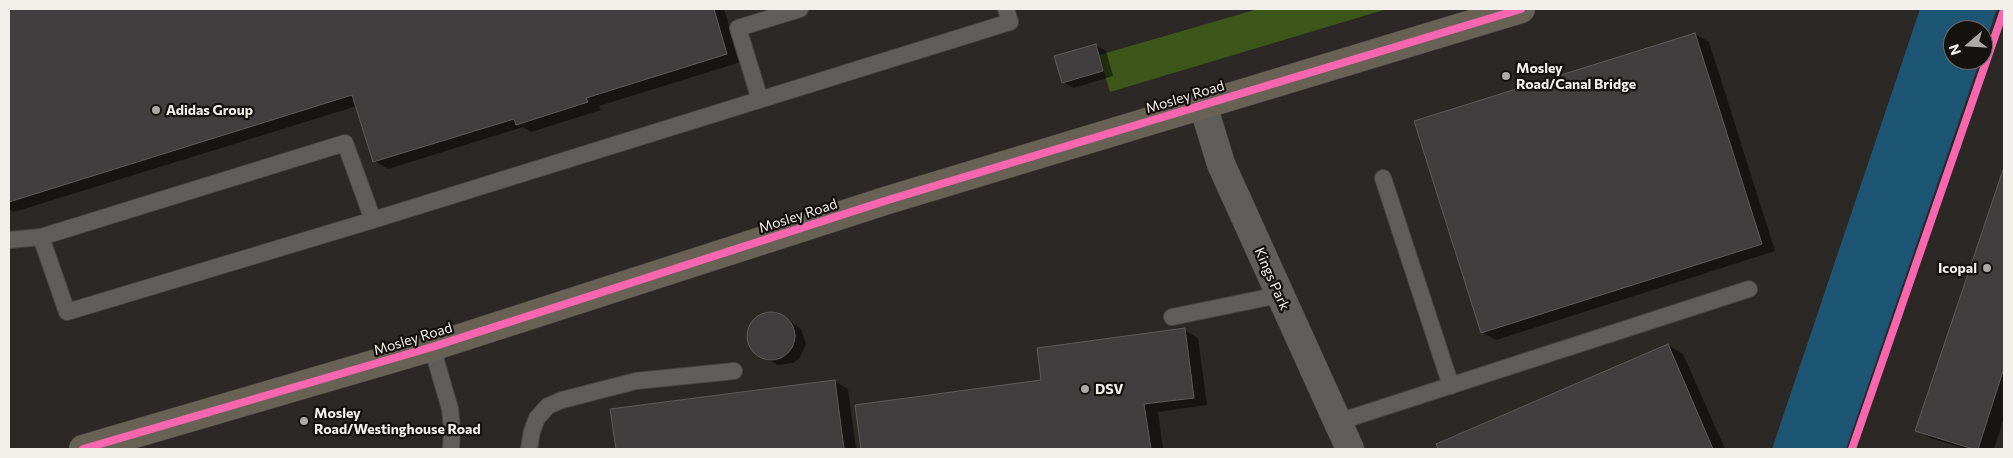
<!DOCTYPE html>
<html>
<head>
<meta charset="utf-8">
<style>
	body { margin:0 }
	#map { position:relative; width:2013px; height:458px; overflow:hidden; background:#2b2825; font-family:Commissioner,sans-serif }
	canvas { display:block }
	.frame { position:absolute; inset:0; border:10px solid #f3efeb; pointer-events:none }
	.north { position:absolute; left:1943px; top:20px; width:50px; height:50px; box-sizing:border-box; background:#14110e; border:1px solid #6d6a66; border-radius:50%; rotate:251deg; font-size:14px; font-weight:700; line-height:20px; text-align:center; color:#f3efeb }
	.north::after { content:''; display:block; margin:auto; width:18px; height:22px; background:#ada9a6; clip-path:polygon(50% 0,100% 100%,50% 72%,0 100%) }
</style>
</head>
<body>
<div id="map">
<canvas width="2013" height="458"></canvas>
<div class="frame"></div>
<div class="north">N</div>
</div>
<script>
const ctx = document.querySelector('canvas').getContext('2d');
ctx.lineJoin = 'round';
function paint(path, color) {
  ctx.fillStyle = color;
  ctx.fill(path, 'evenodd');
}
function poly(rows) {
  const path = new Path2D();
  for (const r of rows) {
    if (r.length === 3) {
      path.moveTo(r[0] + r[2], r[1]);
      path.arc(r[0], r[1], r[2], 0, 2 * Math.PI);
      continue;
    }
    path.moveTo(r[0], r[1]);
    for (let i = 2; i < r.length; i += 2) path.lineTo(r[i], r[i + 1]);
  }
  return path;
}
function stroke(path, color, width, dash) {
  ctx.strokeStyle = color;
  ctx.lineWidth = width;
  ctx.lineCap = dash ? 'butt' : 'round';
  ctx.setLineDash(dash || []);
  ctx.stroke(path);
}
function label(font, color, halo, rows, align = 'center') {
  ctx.font = font + ' Commissioner,sans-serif';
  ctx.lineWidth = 4.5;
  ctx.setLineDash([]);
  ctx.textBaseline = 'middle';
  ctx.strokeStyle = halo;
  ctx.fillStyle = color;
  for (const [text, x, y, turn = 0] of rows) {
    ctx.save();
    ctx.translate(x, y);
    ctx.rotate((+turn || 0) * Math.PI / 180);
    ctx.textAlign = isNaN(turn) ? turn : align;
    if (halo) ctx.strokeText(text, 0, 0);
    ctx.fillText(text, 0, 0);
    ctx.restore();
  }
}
paint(poly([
	[1258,9,1387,9,1110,92,1099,55]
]), '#3d571a');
paint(poly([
	[1920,9,1997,9,1983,50,1983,30,1953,30,1953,60,1980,60,1846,449,1772,449]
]), '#1d5674');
paint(poly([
	[9,9,724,9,741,62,599,106,601,110,531,132,523,127,388,169,374,161,357,106,14,212,9,209],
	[1695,34,1709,42,1775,251,1496,340,1482,332],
	[1095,45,1106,51,1113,76,1074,88,1063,82],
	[2004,171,2004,418,1994,449,1966,449,1930,438,1917,430],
	[769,313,784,317,801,329,806,344,799,359,793,363,778,365,754,352,749,338,749,331,756,319],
	[1184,330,1198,338,1207,405,1158,412,1163,449,862,449,856,406,1043,381],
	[1668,345,1683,354,1725,449,1439,449,1437,445],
	[834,381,848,389,856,449,617,449,612,410]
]), '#0007');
const building = poly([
	[9,9,714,9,727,54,586,98,588,102,516,125,514,119,373,162,352,95,9,202,9,9],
	[1695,33,1762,244,1481,333,1414,121,1695,33],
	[1096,44,1103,71,1062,83,1054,56,1096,44],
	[2004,167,2004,368,1978,449,1973,449,1915,431,2004,167],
	[771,336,24],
	[1185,328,1194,398,1144,404,1151,449,861,449,855,405,1041,380,1037,348,1185,328],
	[1668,344,1713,449,1438,449,1436,444,1668,344],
	[835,380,844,449,616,449,610,409,835,380]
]);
paint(building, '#403e3e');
stroke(building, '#5d5b5b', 1);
const lane = poly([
	[760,100,738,28,800,9],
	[1383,178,1451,386],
	[41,237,345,143,373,220],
	[9,240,41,237,67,312,373,220,1010,22,1006,9],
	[1172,317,1279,295],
	[432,347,450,409,452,428,451,449],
	[1338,422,1749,289],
	[529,449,532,431,537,418,548,406,562,400,636,381,734,371]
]);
const street = poly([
	[1203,105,1221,164,1350,449]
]);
const primary = poly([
	[83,449,432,347,888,200,1521,9]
]);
stroke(lane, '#484543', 18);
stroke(street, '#484543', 29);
stroke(primary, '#484543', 29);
stroke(lane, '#605e5b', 16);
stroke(street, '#605e5b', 28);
stroke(primary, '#676255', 28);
stroke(poly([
	[83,449,432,347,888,200,1521,9],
	[1852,449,2004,10]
]), '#f766af', 8);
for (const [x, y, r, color] of [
	[1506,76,5,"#ada9a6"],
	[156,110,5,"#ada9a6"],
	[1987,268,5,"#ada9a6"],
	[1085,389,5,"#ada9a6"],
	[304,421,5,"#ada9a6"]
]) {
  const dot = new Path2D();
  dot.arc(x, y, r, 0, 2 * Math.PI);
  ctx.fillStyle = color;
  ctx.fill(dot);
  stroke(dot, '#14110e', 2);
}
label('bold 14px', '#f3efeb', '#14110e', [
	["Mosley",1516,68],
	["Road/Canal Bridge",1516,84],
	["Adidas Group",166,110],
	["Icopal",1977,268,"right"],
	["DSV",1095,389],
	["Mosley",314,413],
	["Road/Westinghouse Road",314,429]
], 'left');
label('14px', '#f3efeb', '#14110e', [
	["Mosley Road",1185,97,-17],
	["Mosley Road",798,216,-18],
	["Kings Park",1272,279,66],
	["Mosley Road",413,339,-17]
]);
</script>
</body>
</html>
